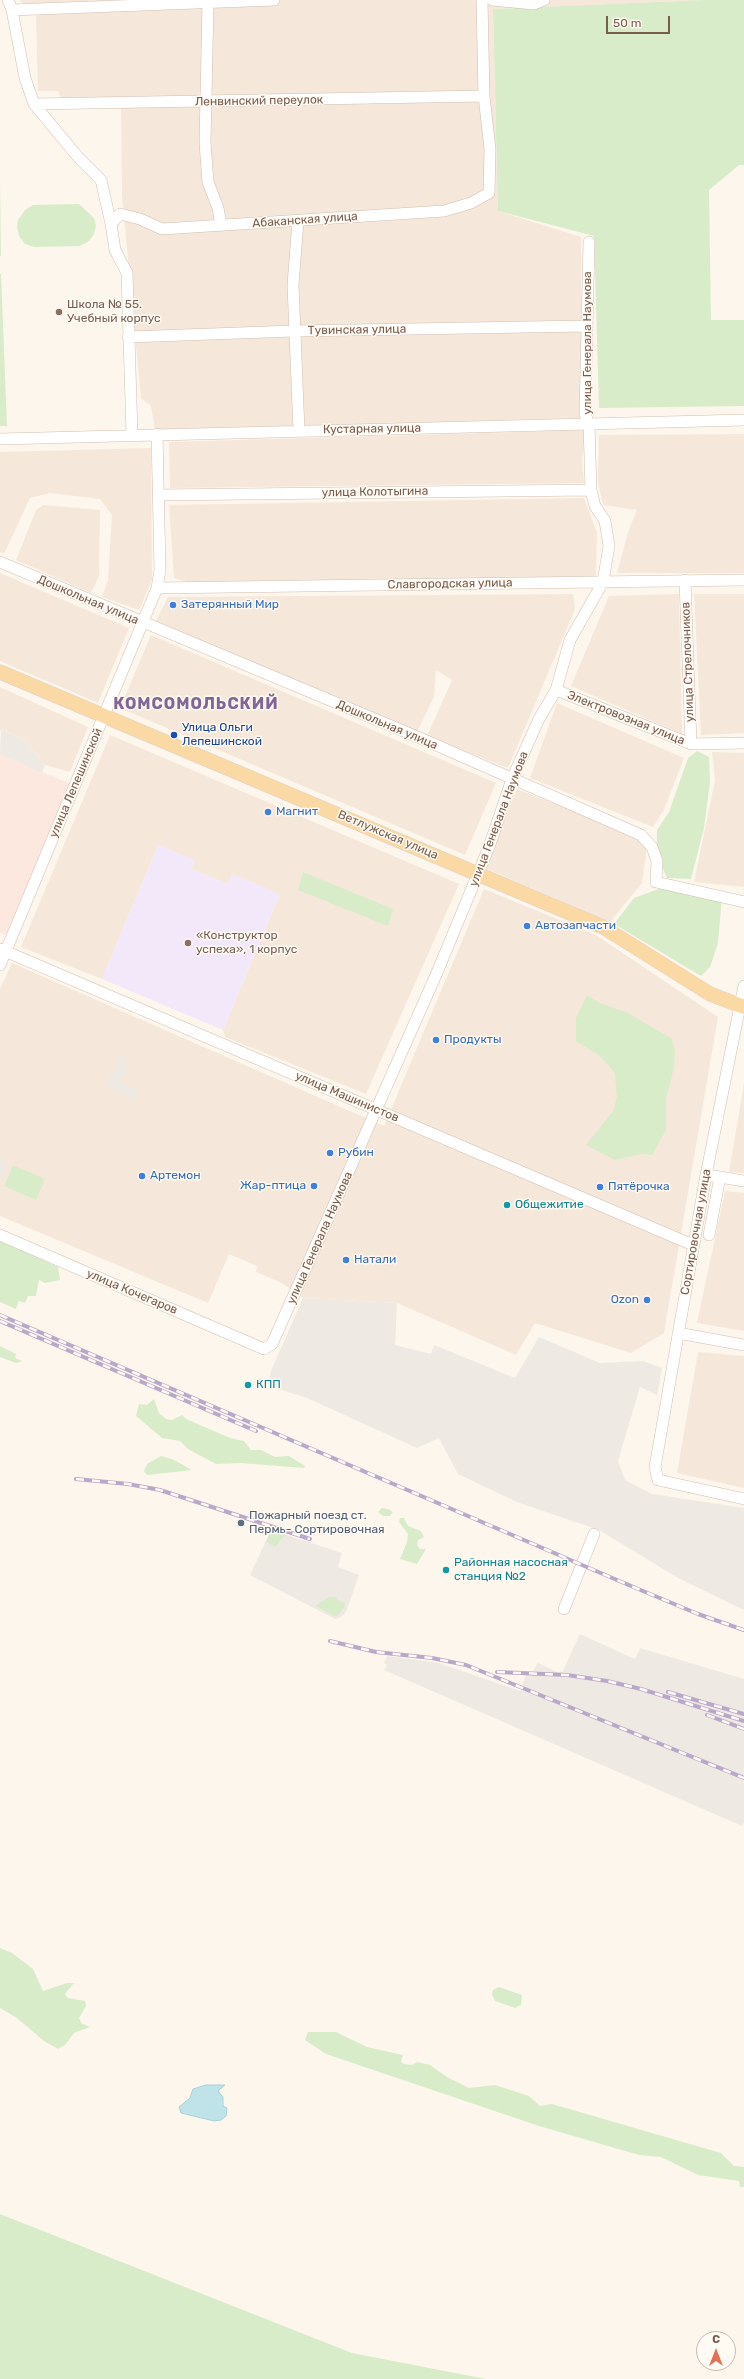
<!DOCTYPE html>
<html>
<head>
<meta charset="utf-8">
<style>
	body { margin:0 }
	#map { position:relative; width:744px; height:2379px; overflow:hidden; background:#fdf6ec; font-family:Rubik,sans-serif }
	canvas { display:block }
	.north { position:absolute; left:696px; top:2331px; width:40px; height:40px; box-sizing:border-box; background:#fffaf3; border:1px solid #cabbb1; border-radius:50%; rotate:0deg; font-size:11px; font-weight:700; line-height:16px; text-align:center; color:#7a5c4d }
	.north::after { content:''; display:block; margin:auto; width:14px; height:18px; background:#e76f51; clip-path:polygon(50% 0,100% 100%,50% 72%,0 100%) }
	.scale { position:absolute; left:606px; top:16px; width:64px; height:18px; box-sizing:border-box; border:2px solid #7a5c4d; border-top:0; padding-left:5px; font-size:12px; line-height:14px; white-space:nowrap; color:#7a5c4d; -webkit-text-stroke:3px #fffaf3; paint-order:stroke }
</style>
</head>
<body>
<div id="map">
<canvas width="744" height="2379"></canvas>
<div class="north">С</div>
<div class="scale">50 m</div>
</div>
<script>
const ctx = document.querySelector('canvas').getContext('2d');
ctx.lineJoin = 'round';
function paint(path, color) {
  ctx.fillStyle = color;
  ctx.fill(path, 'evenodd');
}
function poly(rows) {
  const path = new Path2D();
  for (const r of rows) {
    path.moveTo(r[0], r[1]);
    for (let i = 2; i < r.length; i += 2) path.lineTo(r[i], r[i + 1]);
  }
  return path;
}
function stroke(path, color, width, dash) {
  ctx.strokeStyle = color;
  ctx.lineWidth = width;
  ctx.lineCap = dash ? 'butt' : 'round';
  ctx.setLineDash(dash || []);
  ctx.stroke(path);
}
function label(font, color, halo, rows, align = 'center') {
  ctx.font = font + ' Rubik,sans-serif';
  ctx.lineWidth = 3;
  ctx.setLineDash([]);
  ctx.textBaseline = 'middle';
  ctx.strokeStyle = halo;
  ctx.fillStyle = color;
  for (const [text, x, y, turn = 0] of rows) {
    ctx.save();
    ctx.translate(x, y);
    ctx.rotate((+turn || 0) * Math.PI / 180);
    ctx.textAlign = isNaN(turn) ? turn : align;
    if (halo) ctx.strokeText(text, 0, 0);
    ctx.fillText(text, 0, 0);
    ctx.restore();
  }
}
paint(poly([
	[19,0,703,0,493,9,498,211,581,237,582,418,155,430,151,406,141,398,122,195,121,109,115,98,61,98,58,91,38,91,36,15],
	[585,430,582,463,584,483,170,488,169,442],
	[744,434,744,573,617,573,629,529,637,510,603,505,598,482,599,435],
	[151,448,152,580,139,610,102,597,108,580,112,515,100,499,50,493,30,498,4,554,0,552,0,452],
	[584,498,597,533,596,579,195,584,174,578,169,505],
	[43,505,100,510,99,576,91,593,16,560,36,510],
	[0,573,129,628,98,703,0,661],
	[573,594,575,609,508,768,427,736,452,680,436,670,434,697,417,732,156,621,168,597],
	[679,594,682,734,571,686,609,596],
	[694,594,744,594,744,733,701,735],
	[151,635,496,783,465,855,120,708],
	[0,687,88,727,70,772,45,765,25,740,2,729,0,731],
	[557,703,684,758,664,810,653,827,530,778],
	[110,735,459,884,366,1094,225,1037,223,1030,280,894,232,874,228,884,191,869,195,861,158,845,102,979,21,947],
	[712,752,744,753,744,887,694,882,715,780],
	[517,789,648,840,642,883,610,922,485,868],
	[484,889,596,935,718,1017,664,1333,631,1353,535,1323,516,1355,397,1303,303,1298,282,1283,256,1272,257,1266,229,1254,208,1303,0,1216,0,989,12,963,384,1126],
	[744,1083,744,1173,729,1172],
	[725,1191,744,1193,744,1331,697,1323],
	[698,1352,744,1356,744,1488,677,1473]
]), '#f5e8da');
paint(poly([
	[0,754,71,784,8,936,0,933]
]), '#fde8e0');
paint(poly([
	[1,729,25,740,45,765,42,773,0,754],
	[120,1056,125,1058,125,1071,121,1082,140,1091,136,1100,106,1086],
	[0,1160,8,1163,2,1179,0,1177],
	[303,1298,397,1303,395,1345,431,1354,434,1345,515,1378,539,1337,600,1363,643,1361,662,1368,657,1395,640,1387,618,1461,625,1480,652,1494,744,1508,744,1610,678,1578,599,1530,517,1502,458,1474,439,1438,417,1448,307,1398,269,1386,271,1371],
	[271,1530,342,1553,338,1567,359,1575,346,1612,341,1617,335,1619,250,1575],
	[580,1634,635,1659,640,1648,744,1679,744,1822,742,1826,384,1670,387,1665,384,1663,387,1656,439,1663,520,1691,527,1672,531,1674,538,1663,559,1673,563,1671]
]), '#efe9e4');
paint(poly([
	[158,845,195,860,191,869,228,884,232,874,280,894,223,1030,102,979]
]), '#f3e8fa');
paint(poly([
	[703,0,744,0,744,165,739,165,709,190,711,320,744,320,744,406,599,408,594,236,498,211,493,9],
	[0,180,1,256,0,256],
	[79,204,94,218,96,226,94,234,89,241,80,246,34,247,25,244,19,236,17,227,18,220,25,210,33,205],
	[0,274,1,274,7,426,0,426],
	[697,751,709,757,710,782,704,828,691,879,667,878,657,854,657,830,669,812,688,758],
	[303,872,393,909,388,926,298,890],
	[667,886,722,896,718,943,710,967,701,976,614,924,634,898],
	[587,995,600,1003,628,1013,672,1039,675,1052,674,1067,666,1099,666,1130,652,1155,642,1154,615,1160,586,1145,613,1111,617,1097,615,1074,610,1067,600,1056,576,1041,576,1018],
	[13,1165,45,1179,36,1200,4,1186],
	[0,1240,58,1267,60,1280,45,1283,39,1280,36,1296,28,1296,25,1303,19,1301,16,1309,0,1302],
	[0,1346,16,1354,15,1358,22,1361,16,1363,0,1357],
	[154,1399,159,1413,166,1419,172,1420,182,1415,186,1419,230,1438,244,1441,251,1450,261,1450,275,1457,289,1456,305,1466,304,1468,240,1463,216,1464,188,1449,180,1441,162,1438,136,1416,139,1404,147,1405],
	[161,1456,172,1459,192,1470,147,1475,144,1471,147,1464],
	[382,1508,388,1509,393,1512,390,1516,383,1516,378,1512],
	[400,1518,404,1518,408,1526,421,1531,424,1537,418,1540,417,1545,420,1549,426,1549,417,1564,400,1559,407,1542,408,1534,399,1522],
	[271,1530,285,1535,275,1547,266,1542],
	[329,1597,337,1597,337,1600,345,1603,344,1608,337,1616,334,1616,315,1606],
	[0,1948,12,1953,33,1969,43,1991,67,1983,74,1983,65,1994,68,1998,85,2001,86,2006,79,2018,81,2023,90,2027,74,2033,65,2045,58,2049,44,2041,17,2018,0,2008],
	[499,1987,522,1995,521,2005,515,2008,495,2001,492,1994,493,1990],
	[308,2032,336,2032,367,2047,403,2055,401,2062,404,2064,412,2065,417,2062,430,2065,447,2077,469,2088,495,2085,529,2096,540,2106,552,2104,721,2153,734,2166,744,2167,744,2187,740,2187,739,2181,698,2175,661,2157,639,2155,539,2126,326,2054,305,2040],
	[0,2214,352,2353,486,2379,0,2379]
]), '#d8ecc9');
const water = poly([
	[206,2085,225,2085,218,2091,223,2097,223,2106,227,2108,226,2116,221,2120,214,2121,181,2113,179,2107,190,2098,193,2089,206,2085]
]);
paint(water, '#bfe3e8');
stroke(water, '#a5d3da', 1);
const minor = poly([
	[8,0,12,10,25,78,34,104,78,157,101,180,111,224],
	[492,0,534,4,544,0],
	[208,3,205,143,208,182,218,208,221,225],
	[12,10,274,0],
	[34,104,484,96],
	[298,221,293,285,299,431],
	[128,337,294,331,586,326],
	[132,434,127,273,115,250,111,224,120,214,140,219,162,229,444,211,471,203,489,193,490,149,484,96,482,0],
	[0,439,744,420],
	[159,495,591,490],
	[0,562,420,738,641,835,652,847,657,861,656,882,744,902],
	[685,580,691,744],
	[157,588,744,580],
	[556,690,691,744,744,743],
	[0,949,693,1245],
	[0,965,157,588,160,570,157,434],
	[744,986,706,1175,655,1467,658,1480,744,1499],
	[706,1175,720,1177,709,1235],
	[720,1177,744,1181],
	[0,1235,264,1349,272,1344,436,975,489,847,512,779,539,719,556,690,570,640,603,582,609,546,605,521,595,506,591,490,589,424,585,414,589,242],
	[678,1333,744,1345],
	[564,1609,594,1534]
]);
const major = poly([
	[0,672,603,927,710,994,744,1007]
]);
stroke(minor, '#d1beb0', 12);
stroke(major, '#dad1cd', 15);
stroke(minor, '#fff', 11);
stroke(major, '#fbd9a5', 14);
const rail = poly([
	[0,1315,631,1586,698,1614,744,1630],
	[0,1321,256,1431],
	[76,1479,128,1484,160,1490,310,1539],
	[330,1641,376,1652,432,1658,466,1665,744,1778],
	[497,1672,567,1675,607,1681,641,1689,744,1721],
	[668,1692,744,1714],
	[707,1715,744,1729]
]);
stroke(rail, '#b9a8c9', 4);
stroke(rail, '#fffaf3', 2.5, [8]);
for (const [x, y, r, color] of [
	[59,312,4,"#8d6e63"],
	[173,605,4,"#3f7fe0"],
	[174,735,4,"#1a4fb4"],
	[268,812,4,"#3f7fe0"],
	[527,926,4,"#3f7fe0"],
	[188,943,4,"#8d6e63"],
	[436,1040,4,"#3f7fe0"],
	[330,1153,4,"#3f7fe0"],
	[142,1176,4,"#3f7fe0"],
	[314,1186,4,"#3f7fe0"],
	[600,1187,4,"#3f7fe0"],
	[507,1205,4,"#0f9aa8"],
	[346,1260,4,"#3f7fe0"],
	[647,1300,4,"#3f7fe0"],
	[248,1385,4,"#0f9aa8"],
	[241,1523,4,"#5c6f8a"],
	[446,1570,4,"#0f9aa8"]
]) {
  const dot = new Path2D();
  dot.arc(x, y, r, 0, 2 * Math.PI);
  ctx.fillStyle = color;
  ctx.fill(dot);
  stroke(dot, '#fffaf3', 1.5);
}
label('12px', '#7a5c4d', '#fffaf3', [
	["Ленвинский переулок",259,101,-1],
	["Абаканская улица",305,220,-4],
	["Тувинская улица",357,330,-1],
	["улица Генерала Наумова",588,343,-90],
	["Кустарная улица",372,429,-1],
	["улица Колотыгина",375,492,-1],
	["Славгородская улица",450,584,-1],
	["Дошкольная улица",88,600,23],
	["улица Стрелочников",688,662,-92],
	["Электровозная улица",626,718,22],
	["Дошкольная улица",387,725,23],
	["улица Лепешинской",76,783,-67],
	["улица Генерала Наумова",499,819,-69],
	["Ветлужская улица",388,835,23],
	["улица Машинистов",347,1097,23],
	["Сортировочная улица",696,1232,-80],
	["улица Генерала Наумова",320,1238,-66],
	["улица Кочегаров",132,1292,23]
]);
label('12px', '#785e54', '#fffaf3', [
	["Школа № 55.",67,305],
	["Учебный корпус",67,319],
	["«Конструктор",196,936],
	["успеха», 1 корпус",196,950]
], 'left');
label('12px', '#366cbe', '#fffaf3', [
	["Затерянный Мир",181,605],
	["Магнит",276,812],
	["Автозапчасти",535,926],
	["Продукты",444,1040],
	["Рубин",338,1153],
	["Артемон",150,1176],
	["Жар-птица",306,1186,"right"],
	["Пятёрочка",608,1187],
	["Натали",354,1260],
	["Ozon",639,1300,"right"]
], 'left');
label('12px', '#164399', '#fffaf3', [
	["Улица Ольги",182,728],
	["Лепешинской",182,742]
], 'left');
label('12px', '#0d838f', '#fffaf3', [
	["Общежитие",515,1205],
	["КПП",256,1385],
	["Районная насосная",454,1563],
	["станция №2",454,1577]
], 'left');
label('12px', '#4e5e75', '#fffaf3', [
	["Пожарный поезд ст.",249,1516],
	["Пермь- Сортировочная",249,1530]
], 'left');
ctx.letterSpacing = '1px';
label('bold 16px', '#846695', '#fffaf3', [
	["КОМСОМОЛЬСКИЙ",196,704]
]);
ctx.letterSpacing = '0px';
</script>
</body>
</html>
